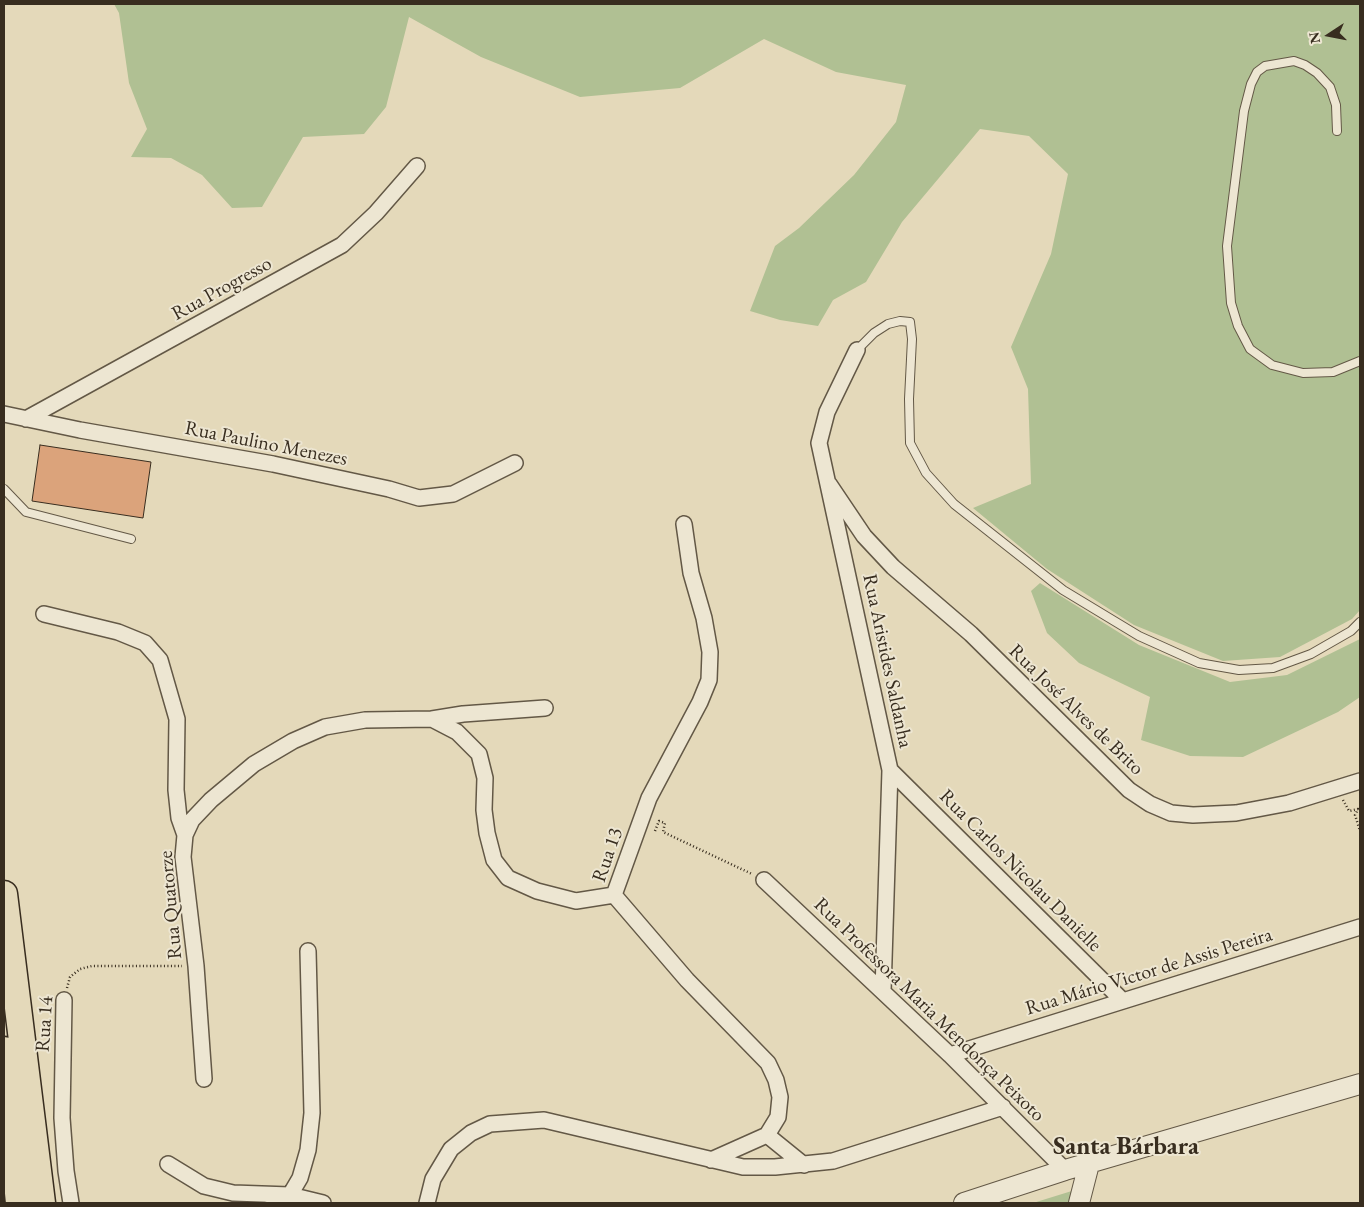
<!DOCTYPE html>
<html>
<head>
<meta charset="utf-8">
<style>
	body { margin:0 }
	#map { position:relative; width:1364px; height:1207px; overflow:hidden; background:#e4d9ba; font-family:"EB Garamond",serif }
	canvas { display:block }
	.frame { position:absolute; inset:0; border:5px solid #382d1f; pointer-events:none }
	.north { position:absolute; left:1304px; top:10px; width:50px; height:50px; -webkit-text-stroke:4px #ede6d2; paint-order:stroke; rotate:259deg; font-size:14px; font-weight:700; line-height:20px; text-align:center; color:#382d1f }
	.north::after { content:''; display:block; margin:auto; width:18px; height:22px; background:#382d1f; clip-path:polygon(50% 0,100% 100%,50% 72%,0 100%) }
</style>
</head>
<body>
<div id="map">
<canvas width="1364" height="1207"></canvas>
<div class="frame"></div>
<div class="north">N</div>
</div>
<script>
const ctx = document.querySelector('canvas').getContext('2d');
ctx.lineJoin = 'round';
function paint(path, color) {
  ctx.fillStyle = color;
  ctx.fill(path, 'evenodd');
}
function poly(rows) {
  const path = new Path2D();
  for (const r of rows) {
    path.moveTo(r[0], r[1]);
    for (let i = 2; i < r.length; i += 2) path.lineTo(r[i], r[i + 1]);
  }
  return path;
}
function stroke(path, color, width, dash) {
  ctx.strokeStyle = color;
  ctx.lineWidth = width;
  ctx.lineCap = dash ? 'butt' : 'round';
  ctx.setLineDash(dash || []);
  ctx.stroke(path);
}
function label(font, color, halo, rows, align = 'center') {
  ctx.font = font + ' "EB Garamond",serif';
  ctx.lineWidth = 4;
  ctx.setLineDash([]);
  ctx.textBaseline = 'middle';
  ctx.strokeStyle = halo;
  ctx.fillStyle = color;
  for (const [text, x, y, turn = 0] of rows) {
    ctx.save();
    ctx.translate(x, y);
    ctx.rotate((+turn || 0) * Math.PI / 180);
    ctx.textAlign = isNaN(turn) ? turn : align;
    if (halo) ctx.strokeText(text, 0, 0);
    ctx.fillText(text, 0, 0);
    ctx.restore();
  }
}
paint(poly([
	[114,4,1360,4,1360,610,1352,619,1280,657,1223,661,1134,625,1047,569,973,508,1031,484,1028,389,1011,347,1051,254,1068,174,1029,136,980,129,902,222,866,282,833,300,818,326,780,320,750,311,775,246,799,228,854,175,896,122,906,85,836,72,764,39,680,88,580,97,481,57,409,17,386,107,364,134,303,137,262,207,232,208,202,175,171,158,131,157,147,129,129,83,119,13],
	[1040,583,1139,645,1230,682,1287,675,1360,639,1360,697,1338,712,1243,757,1190,756,1141,740,1150,697,1079,663,1047,633,1031,591],
	[1075,1190,1071,1203,1033,1203]
]), '#b0c093');
const building = poly([
	[40,445,151,462,143,518,32,501,40,445]
]);
paint(building, '#dba37b');
stroke(building, '#382d1f', 1);
const service = poly([
	[1337,131,1336,105,1330,87,1317,73,1305,65,1294,61,1265,66,1257,72,1251,84,1244,111,1227,246,1231,303,1238,326,1250,349,1272,365,1303,373,1333,372,1360,361],
	[857,350,874,333,888,324,900,321,910,322,912,339,909,399,910,443,926,473,954,504,1063,590,1139,636,1199,663,1239,670,1273,668,1311,654,1351,631,1360,622],
	[4,489,26,512,131,539]
]);
const minor = poly([
	[857,350,827,412,819,443,890,770,883,991],
	[4,414,80,430,273,464,389,489,419,498,453,494,515,463],
	[26,419,342,245,376,213,417,166],
	[829,484,864,536,893,567,971,634,1129,790,1150,804,1171,813,1193,815,1236,813,1289,803,1360,781],
	[44,614,118,632,145,643,160,660,177,719,176,790,179,818,185,835],
	[432,719,463,714,545,708],
	[890,770,1122,1000],
	[764,880,950,1055,1065,1170],
	[614,895,649,798,700,702,709,680,710,652,704,618,691,573,684,524],
	[614,895,687,980,768,1063,776,1080,780,1097,778,1117,767,1135,804,1165],
	[64,1000,62,1118,66,1171,71,1203],
	[950,1055,1360,927],
	[204,1079,196,966,183,857,185,835,192,820,211,800,254,764,293,741,325,727,365,720,432,719,457,732,479,754,485,778,484,810,487,833,494,860,508,878,537,891,576,901,614,895],
	[711,1160,767,1135],
	[168,1164,204,1186,233,1193,290,1195,323,1203],
	[273,1203,290,1195,300,1178,308,1150,312,1113,308,951],
	[427,1203,433,1179,451,1149,471,1133,490,1124,544,1120,743,1167,775,1167,833,1161,1003,1107]
]);
const tertiary = poly([
	[964,1203,1065,1170,1360,1084],
	[1079,1203,1089,1164]
]);
const trunk = poly([
	[4,894,42,1203],
	[4,1050,19,1203]
]);
stroke(service, '#635846', 10);
stroke(minor, '#635846', 18);
stroke(tertiary, '#635846', 22);
stroke(trunk, '#382d1f', 29);
stroke(poly([
	[1343,800,1349,811,1358,809,1355,815,1360,831],
	[655,831,659,821,665,823,663,832,752,874],
	[67,988,70,977,80,969,92,966,182,966]
]), '#382d1f', 2.5, [1, 2.5]);
stroke(service, '#ede6d2', 8);
stroke(minor, '#ede6d2', 15);
stroke(tertiary, '#ede6d2', 20);
stroke(trunk, '#e4d9ba', 26);
label('20px', '#382d1f', '#ede6d2', [
	["Rua Progresso",222,289,-29],
	["Rua Paulino Menezes",266,444,11],
	["Rua Aristides Saldanha",887,661,78],
	["Rua José Alves de Brito",1076,710,44],
	["Rua 13",608,855,-71],
	["Rua Carlos Nicolau Danielle",1020,871,45],
	["Rua Quatorze",171,905,-95],
	["Rua Mário Victor de Assis Pereira",1149,972,-17],
	["Rua Professora Maria Mendonça Peixoto",929,1010,44],
	["Rua 14",45,1024,-86]
]);
label('bold 25px', '#382d1f', '#ede6d2', [
	["Santa Bárbara",1126,1147]
]);
</script>
</body>
</html>
